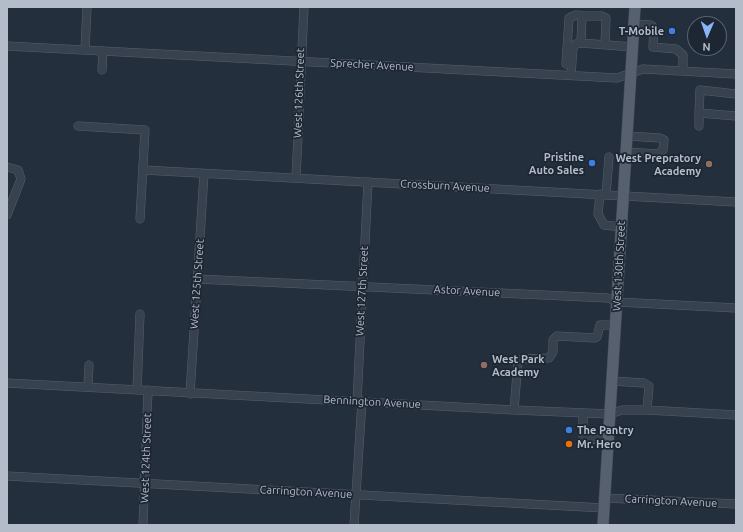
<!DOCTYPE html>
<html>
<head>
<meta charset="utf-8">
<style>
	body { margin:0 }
	#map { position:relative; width:743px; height:532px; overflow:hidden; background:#242f3e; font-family:Ubuntu,sans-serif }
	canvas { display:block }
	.frame { position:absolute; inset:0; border:8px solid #b4bcc9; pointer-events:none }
	.north { position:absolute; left:687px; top:16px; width:40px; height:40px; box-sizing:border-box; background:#1d2633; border:1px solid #59626f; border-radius:50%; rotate:182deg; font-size:11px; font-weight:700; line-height:16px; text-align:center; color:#b4bcc9 }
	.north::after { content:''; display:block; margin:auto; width:14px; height:18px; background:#8ab4f8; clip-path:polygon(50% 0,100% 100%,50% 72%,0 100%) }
</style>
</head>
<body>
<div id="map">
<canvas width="743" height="532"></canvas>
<div class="frame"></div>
<div class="north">N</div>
</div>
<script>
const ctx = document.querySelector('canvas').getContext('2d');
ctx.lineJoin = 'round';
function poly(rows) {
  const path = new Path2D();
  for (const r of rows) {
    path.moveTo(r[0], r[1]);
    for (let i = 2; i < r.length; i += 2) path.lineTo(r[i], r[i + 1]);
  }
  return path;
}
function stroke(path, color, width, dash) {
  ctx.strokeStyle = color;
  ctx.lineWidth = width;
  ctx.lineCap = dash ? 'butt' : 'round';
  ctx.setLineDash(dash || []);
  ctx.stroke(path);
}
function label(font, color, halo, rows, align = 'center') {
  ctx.font = font + ' Ubuntu,sans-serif';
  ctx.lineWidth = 3.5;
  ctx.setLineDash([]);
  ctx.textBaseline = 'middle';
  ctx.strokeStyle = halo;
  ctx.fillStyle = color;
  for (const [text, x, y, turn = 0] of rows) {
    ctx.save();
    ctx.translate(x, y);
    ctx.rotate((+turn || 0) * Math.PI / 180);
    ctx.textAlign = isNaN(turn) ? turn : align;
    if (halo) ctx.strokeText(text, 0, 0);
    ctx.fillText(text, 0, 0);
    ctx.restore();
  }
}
const minor = poly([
	[634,24,651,25,654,28,653,47,676,49,683,55,683,71],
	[581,43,582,16,602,16,606,18,605,45],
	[7,46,617,78,643,69,736,74],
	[85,50,87,7],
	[566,64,569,18,576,15,582,16],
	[102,70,103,51],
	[571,75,573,48,576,44,581,43,633,47],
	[736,94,700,90,699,113,736,116],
	[78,126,145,130,140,219],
	[699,126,699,113],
	[626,152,658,154,663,150,664,140,660,138,627,136],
	[7,167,18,170,21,179,7,215],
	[143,170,736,202],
	[296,178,304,7],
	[600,194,598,214,604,225,621,227],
	[606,195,609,157],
	[197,279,608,298,617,302,736,308],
	[612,381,644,383,649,386,647,410],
	[7,383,514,410,610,414,622,410,647,410,736,415],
	[88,387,89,365],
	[137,390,140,314],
	[190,394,204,174],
	[357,401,368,182],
	[514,410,518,361,523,359,549,358,553,352,553,340,557,336,595,338,597,337,600,325,616,325],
	[583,413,583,436,585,439,608,440],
	[7,476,604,508],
	[605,498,736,504],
	[143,525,148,390],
	[354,525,362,401]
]);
const major = poly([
	[603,525,635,7]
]);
stroke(minor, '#565f6c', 9);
stroke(major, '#414a57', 12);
stroke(minor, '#38414e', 8);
stroke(major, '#56606e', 11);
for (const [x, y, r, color] of [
	[672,31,4,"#3f7fe0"],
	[592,163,4,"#3f7fe0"],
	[709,164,4,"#8d6e63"],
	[484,365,4,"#8d6e63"],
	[569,430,4,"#3f7fe0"],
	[569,444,4,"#e8710a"]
]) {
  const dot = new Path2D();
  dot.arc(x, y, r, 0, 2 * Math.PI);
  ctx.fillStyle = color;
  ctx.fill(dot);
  stroke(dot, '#1d2633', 1.5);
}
label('bold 11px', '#b4bcc9', '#1d2633', [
	["T-Mobile",664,31],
	["Pristine",584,157],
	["Auto Sales",584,170],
	["West Prepratory",701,158],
	["Academy",701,171],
	["West Park",492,359,"left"],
	["Academy",492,372,"left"],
	["The Pantry",577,430,"left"],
	["Mr. Hero",577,444,"left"]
], 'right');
label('11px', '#b4bcc9', '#1d2633', [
	["Sprecher Avenue",372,65,3],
	["West 126th Street",299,93,-88],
	["Crossburn Avenue",445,186,3],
	["West 130th Street",619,266,-87],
	["West 125th Street",197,284,-86],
	["West 127th Street",362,291,-87],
	["Astor Avenue",467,291,3],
	["Bennington Avenue",372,402,3],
	["West 124th Street",146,458,-88],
	["Carrington Avenue",306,492,3],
	["Carrington Avenue",671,501,3]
]);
</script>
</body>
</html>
